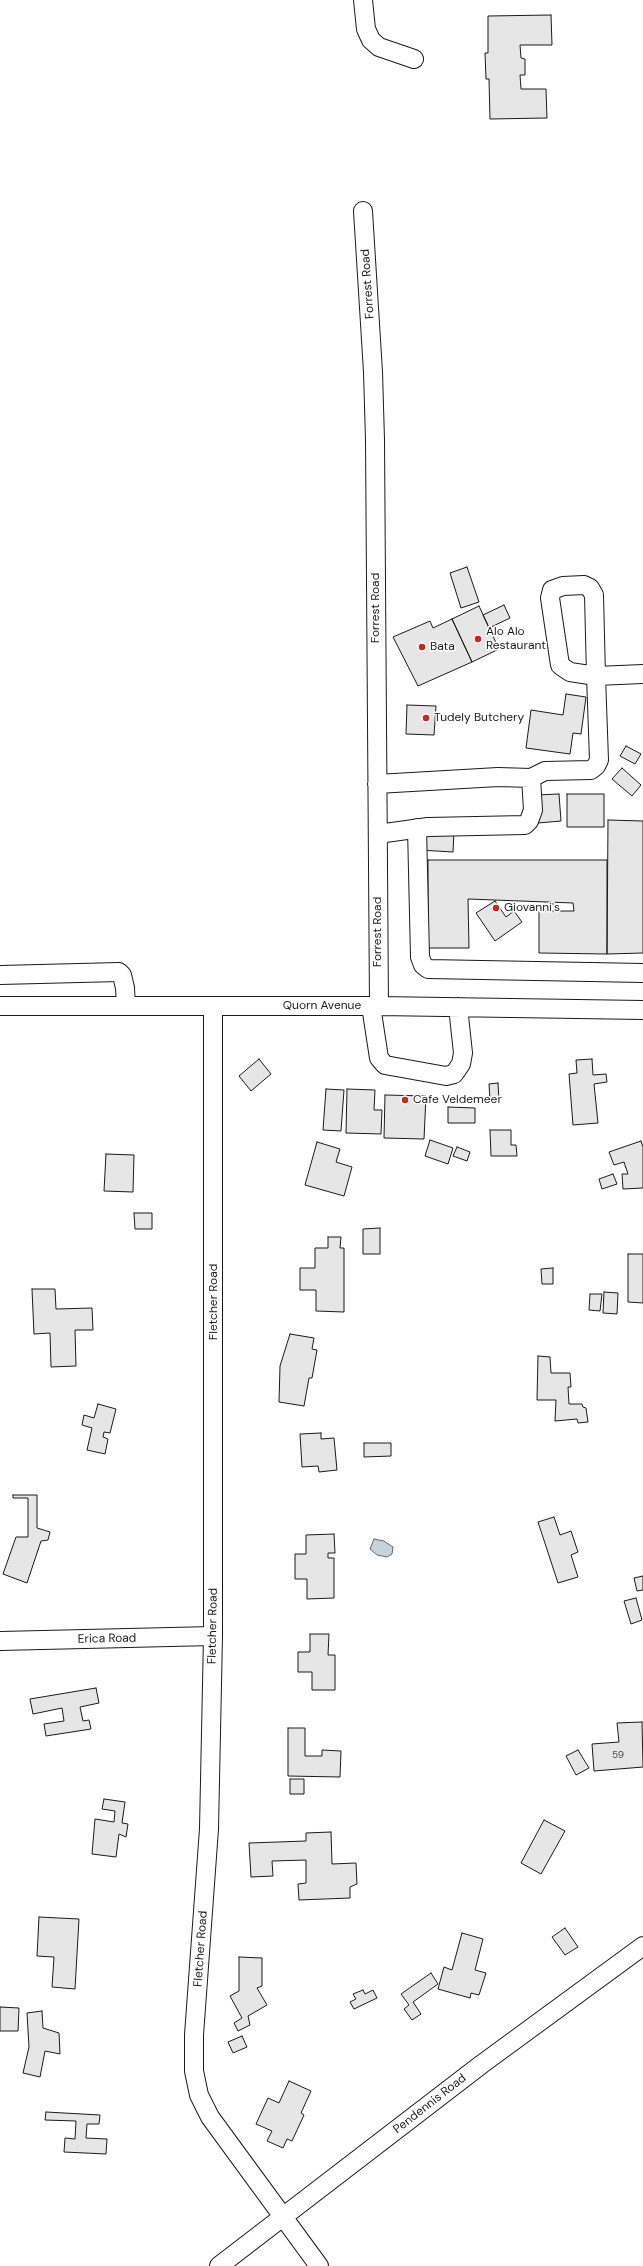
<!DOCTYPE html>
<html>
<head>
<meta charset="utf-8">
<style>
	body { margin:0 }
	canvas { display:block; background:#fff }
</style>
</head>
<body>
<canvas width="643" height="2266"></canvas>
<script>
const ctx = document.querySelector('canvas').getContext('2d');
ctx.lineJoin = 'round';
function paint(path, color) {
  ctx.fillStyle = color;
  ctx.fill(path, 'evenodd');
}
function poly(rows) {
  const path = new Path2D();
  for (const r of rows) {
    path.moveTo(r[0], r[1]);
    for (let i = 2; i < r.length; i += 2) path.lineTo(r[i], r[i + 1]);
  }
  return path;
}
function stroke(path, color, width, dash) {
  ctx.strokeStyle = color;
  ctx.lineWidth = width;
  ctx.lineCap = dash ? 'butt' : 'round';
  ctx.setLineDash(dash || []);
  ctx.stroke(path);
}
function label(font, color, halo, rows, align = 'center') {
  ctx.font = font + ' "DM Sans",sans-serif';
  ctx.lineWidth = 3;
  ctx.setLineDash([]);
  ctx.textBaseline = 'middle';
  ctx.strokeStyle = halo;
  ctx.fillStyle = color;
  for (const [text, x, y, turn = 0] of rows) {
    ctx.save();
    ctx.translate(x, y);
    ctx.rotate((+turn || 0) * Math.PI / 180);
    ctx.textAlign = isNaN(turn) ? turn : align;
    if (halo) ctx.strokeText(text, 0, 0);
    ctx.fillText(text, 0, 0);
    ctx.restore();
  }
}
const water = poly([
	[374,1539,384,1541,393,1547,392,1554,387,1557,377,1555,370,1549,374,1539]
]);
paint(water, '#c6d2dc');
stroke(water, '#6a6a6a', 1);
const building = poly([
	[551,15,552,45,520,45,521,58,525,59,525,75,520,75,521,89,546,89,547,118,490,119,489,79,486,79,485,53,488,53,488,16,551,15],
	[467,567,479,602,461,608,450,573,467,567],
	[504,605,510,618,489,628,483,615,504,605],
	[479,606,499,649,472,662,452,619,479,606],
	[452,619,472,662,418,686,393,637,430,621,433,628,452,619],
	[566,694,586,697,581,734,573,733,570,754,526,748,531,710,563,715,566,694],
	[407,705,436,706,434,735,406,734,407,705],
	[626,746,641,754,635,764,620,756,626,746],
	[622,768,641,785,632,796,612,779,622,768],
	[559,794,561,821,538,823,536,795,559,794],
	[567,794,604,794,604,827,567,827,567,794],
	[608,820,643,821,643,953,607,954,608,820],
	[420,829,454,831,453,852,419,850,420,829],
	[428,860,607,860,607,954,539,953,539,911,574,911,573,903,468,899,469,948,428,948,428,860],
	[495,901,506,917,514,911,522,922,495,941,476,913,495,901],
	[259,1059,271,1074,251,1091,239,1076,259,1059],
	[592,1059,593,1075,606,1074,607,1082,594,1084,598,1123,573,1125,569,1074,577,1073,576,1060,592,1059],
	[498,1083,499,1100,490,1100,489,1084,498,1083],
	[326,1089,344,1090,341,1131,323,1130,326,1089],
	[347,1089,375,1090,374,1110,382,1110,381,1134,346,1133,347,1089],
	[385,1095,426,1096,424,1139,384,1138,385,1095],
	[448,1107,475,1108,475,1123,448,1123,448,1107],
	[490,1130,511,1130,511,1145,516,1145,517,1156,491,1156,490,1130],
	[430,1140,453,1148,448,1164,425,1156,430,1140],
	[641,1141,643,1147,643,1188,623,1189,622,1174,628,1174,624,1162,614,1165,609,1152,641,1141],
	[317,1142,340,1149,336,1162,352,1167,344,1196,305,1185,317,1142],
	[457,1147,470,1152,467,1161,453,1156,457,1147],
	[106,1154,134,1155,133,1192,104,1191,106,1154],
	[613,1174,617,1184,602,1189,599,1179,613,1174],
	[134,1213,152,1213,152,1229,135,1229,134,1213],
	[380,1228,380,1254,363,1254,363,1229,380,1228],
	[328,1237,341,1237,340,1248,344,1248,344,1312,316,1311,316,1290,300,1290,300,1268,315,1268,315,1248,328,1248,328,1237],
	[628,1254,643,1254,643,1303,628,1302,628,1254],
	[553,1268,553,1284,542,1284,541,1269,553,1268],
	[32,1289,55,1289,56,1309,92,1308,93,1330,75,1330,76,1366,51,1367,50,1333,34,1334,32,1289],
	[604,1292,618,1293,617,1314,603,1313,604,1292],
	[590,1294,602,1294,600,1311,589,1310,590,1294],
	[290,1334,314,1338,312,1349,317,1350,312,1378,309,1378,304,1406,279,1402,280,1366,290,1334],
	[538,1356,550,1357,551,1373,570,1373,571,1387,568,1387,569,1404,582,1404,583,1407,586,1408,588,1422,578,1423,577,1419,555,1421,556,1400,537,1400,538,1356],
	[98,1404,116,1409,110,1433,104,1432,103,1437,108,1439,105,1454,87,1450,92,1428,82,1425,84,1415,94,1418,98,1404],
	[321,1433,321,1439,334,1438,337,1470,319,1472,318,1466,302,1467,300,1434,321,1433],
	[364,1443,391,1443,391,1456,364,1457,364,1443],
	[13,1495,37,1495,37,1528,50,1532,48,1540,41,1541,27,1583,3,1574,16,1537,28,1537,28,1498,13,1498,13,1495],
	[554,1517,560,1535,571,1531,578,1552,571,1555,578,1577,558,1583,538,1522,554,1517],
	[334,1534,335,1553,328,1553,328,1558,334,1558,334,1598,307,1599,307,1579,295,1579,295,1554,306,1554,306,1535,334,1534],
	[643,1576,643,1590,637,1591,634,1578,643,1576],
	[636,1598,642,1620,631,1624,624,1601,636,1598],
	[310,1634,329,1634,328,1655,335,1655,335,1690,312,1690,312,1672,298,1672,298,1652,310,1652,310,1634],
	[96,1688,99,1703,80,1707,83,1721,89,1720,91,1729,46,1736,44,1724,64,1721,62,1708,33,1714,30,1699,96,1688],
	[642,1722,643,1767,594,1771,592,1744,619,1742,617,1723,642,1722],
	[288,1728,305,1728,305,1756,322,1756,322,1750,341,1751,340,1777,288,1776,288,1728],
	[578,1750,589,1768,576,1775,566,1756,578,1750],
	[290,1779,304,1779,304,1794,290,1794,290,1779],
	[104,1799,125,1802,122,1823,128,1824,126,1837,119,1834,116,1857,92,1854,95,1819,114,1822,115,1811,102,1809,104,1799],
	[544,1820,565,1831,541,1874,521,1863,544,1820],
	[331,1832,332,1864,356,1863,357,1884,350,1887,350,1898,299,1900,298,1884,306,1883,306,1860,272,1861,273,1876,251,1877,249,1843,306,1841,306,1833,331,1832],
	[39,1917,79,1919,75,1989,52,1987,54,1957,37,1956,39,1917],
	[565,1928,578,1947,565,1955,552,1937,565,1928],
	[462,1933,483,1939,475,1970,486,1973,479,1995,471,1993,470,1998,438,1989,444,1967,452,1970,462,1933],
	[239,1957,262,1958,262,1986,257,1988,267,2005,248,2016,250,2025,238,2031,234,2023,242,2018,230,1996,239,1991,239,1957],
	[431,1973,438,1984,413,2002,421,2014,412,2020,404,2009,409,2005,401,1994,431,1973],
	[363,1990,365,1994,373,1990,377,1998,354,2009,350,2002,356,1999,353,1994,363,1990],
	[0,2007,19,2008,18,2031,0,2031,0,2007],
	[42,2011,43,2028,59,2033,60,2054,45,2051,40,2077,23,2073,29,2047,27,2013,42,2011],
	[242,2036,247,2047,233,2053,228,2042,242,2036],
	[289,2081,311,2091,301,2113,304,2115,292,2141,287,2139,283,2148,267,2141,272,2131,256,2124,268,2098,279,2103,289,2081],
	[46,2112,100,2115,99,2124,87,2124,86,2138,107,2139,106,2154,64,2152,65,2138,75,2139,76,2121,45,2120,46,2112]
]);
paint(building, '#e6e6e6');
stroke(building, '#1a1a1a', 1);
const minor = poly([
	[363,0,366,29,371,40,379,47,414,59],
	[363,211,373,372,375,440,379,1006],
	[377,784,498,777,531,778],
	[417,828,420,957,423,965,428,969,643,973],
	[378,834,428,827,525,825,529,821,533,810,531,778,545,771,591,770,596,766,599,760,596,676,594,595,590,588,584,585,563,586,552,590,550,598,560,665,564,668,570,672,596,676,643,674],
	[0,975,119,972,122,975,125,988,126,1006],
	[0,1006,379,1006,643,1010],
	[213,1006,213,1636,209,1829,194,2035,194,2071,199,2095,210,2117,319,2266],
	[371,1006,379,1058,385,1065,446,1076,454,1074,461,1064,463,1053,458,1007],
	[0,1641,213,1636],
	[219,2266,482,2064,643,1946]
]);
stroke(minor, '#1a1a1a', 20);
stroke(minor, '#fff', 18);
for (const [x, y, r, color] of [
	[478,639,4,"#c62828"],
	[422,647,4,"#c62828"],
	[426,718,4,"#c62828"],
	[496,908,4,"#c62828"],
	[405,1100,4,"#c62828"]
]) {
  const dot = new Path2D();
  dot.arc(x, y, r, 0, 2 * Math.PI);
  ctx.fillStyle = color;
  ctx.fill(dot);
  stroke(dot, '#fff', 1.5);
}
label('10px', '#4d4d4d', null, [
	["59",618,1755]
]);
label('12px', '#1a1a1a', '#fff', [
	["Forrest Road",368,284,-94],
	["Forrest Road",376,608,-90],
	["Forrest Road",378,932,-90],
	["Quorn Avenue",322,1006],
	["Fletcher Road",214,1302,-90],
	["Fletcher Road",213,1626,-89],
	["Erica Road",107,1639,-1],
	["Fletcher Road",201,1949,-86],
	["Pendennis Road",430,2104,-38]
]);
label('12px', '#1a1a1a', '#fff', [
	["Alo Alo",486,632],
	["Restaurant",486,646],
	["Bata",430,647],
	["Tudely Butchery",434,718],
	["Giovanni's",504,908],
	["Cafe Veldemeer",413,1100]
], 'left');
</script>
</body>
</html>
